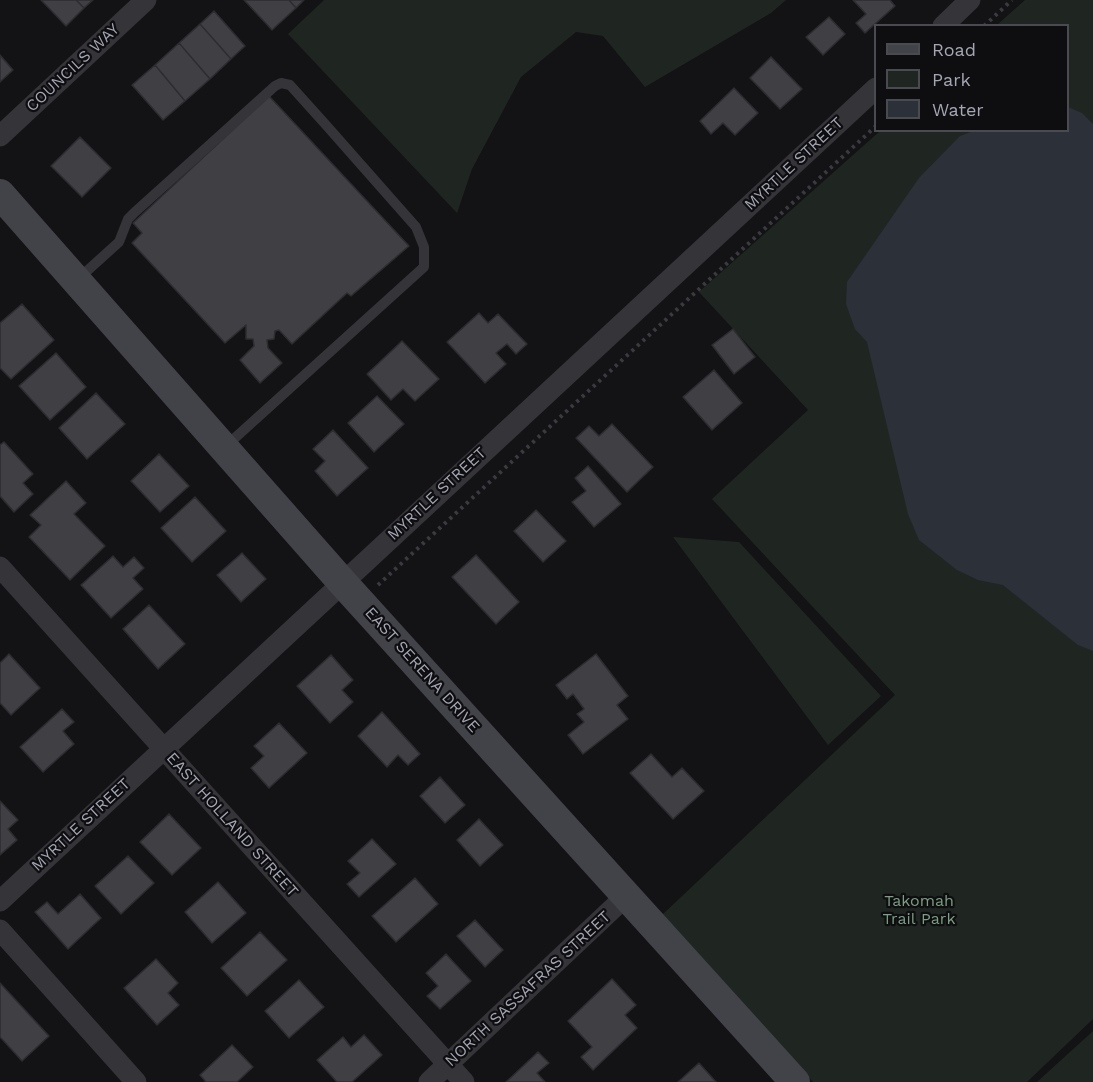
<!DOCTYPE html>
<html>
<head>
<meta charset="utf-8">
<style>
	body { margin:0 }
	#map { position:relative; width:1093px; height:1082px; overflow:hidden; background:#131214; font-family:"Work Sans",sans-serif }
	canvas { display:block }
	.legend { position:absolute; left:874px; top:24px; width:195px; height:108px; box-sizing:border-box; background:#0e0d0f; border:2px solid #4a4a51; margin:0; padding:8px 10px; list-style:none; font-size:18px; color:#a4a6b4 }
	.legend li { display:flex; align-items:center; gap:12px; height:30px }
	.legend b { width:30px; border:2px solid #4a4a51 }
</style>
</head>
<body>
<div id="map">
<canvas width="1093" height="1082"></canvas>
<ul class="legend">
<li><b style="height:8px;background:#424249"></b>Road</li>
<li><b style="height:16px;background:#1f2621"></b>Park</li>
<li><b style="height:16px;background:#2b3039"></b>Water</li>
</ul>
</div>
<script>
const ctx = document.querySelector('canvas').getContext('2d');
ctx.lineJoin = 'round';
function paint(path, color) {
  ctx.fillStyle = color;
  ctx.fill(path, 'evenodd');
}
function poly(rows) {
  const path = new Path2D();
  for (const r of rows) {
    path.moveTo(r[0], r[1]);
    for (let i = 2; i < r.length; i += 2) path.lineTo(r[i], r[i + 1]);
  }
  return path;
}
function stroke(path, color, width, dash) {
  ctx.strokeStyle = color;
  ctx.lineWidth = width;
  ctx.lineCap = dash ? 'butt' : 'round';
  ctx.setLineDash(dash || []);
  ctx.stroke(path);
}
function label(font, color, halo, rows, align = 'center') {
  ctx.font = font + ' "Work Sans",sans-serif';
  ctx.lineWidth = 4.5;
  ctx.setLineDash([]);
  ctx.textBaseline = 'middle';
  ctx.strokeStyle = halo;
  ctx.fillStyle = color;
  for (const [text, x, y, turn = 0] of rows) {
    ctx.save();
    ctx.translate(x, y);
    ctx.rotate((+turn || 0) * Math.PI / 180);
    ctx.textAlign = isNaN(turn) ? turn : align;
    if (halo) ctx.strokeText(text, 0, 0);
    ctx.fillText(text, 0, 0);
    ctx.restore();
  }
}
paint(poly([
	[324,0,786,0,771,13,645,87,603,36,576,32,521,77,472,169,457,213,288,34],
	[1025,0,1093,0,1093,1019,1027,1082,813,1082,662,915,895,695,712,499,808,410,699,292,880,131,1068,130,1068,26,997,25],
	[673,537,739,542,881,696,828,745],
	[1093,1031,1093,1082,1037,1082]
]), '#1f2621');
paint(poly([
	[1068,107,1082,113,1093,124,1093,651,1078,645,1003,585,978,580,957,570,919,540,908,514,867,342,855,329,846,304,847,282,919,178,960,136,973,131,1068,130]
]), '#2b3039');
const building = poly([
	[41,0,76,0,84,8,66,26,41,0],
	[76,0,93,0,84,8,76,0],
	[244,0,289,0,296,8,272,30,244,0],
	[289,0,304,0,296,8,289,0],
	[853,0,890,0,895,6,865,33,856,23,866,14,853,0],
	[214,11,245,46,231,59,200,24,214,11],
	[829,17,845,34,823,55,806,37,829,17],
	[200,24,231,59,210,79,179,43,200,24],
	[179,43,210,79,185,101,155,65,179,43],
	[0,55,13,70,0,82,0,55],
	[771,57,802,89,780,109,750,78,771,57],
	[155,65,185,101,163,120,132,85,155,65],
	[734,88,758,113,735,135,723,123,711,134,700,121,734,88],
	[269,96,409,246,351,296,347,293,292,344,279,330,275,331,274,339,267,340,268,348,282,363,260,383,240,360,254,346,253,339,246,339,246,325,225,343,132,243,142,233,133,223,269,96],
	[80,137,111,168,82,197,51,166,80,137],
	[22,304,54,340,11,379,0,368,0,323,22,304],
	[479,313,488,323,498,314,527,344,516,354,507,344,496,353,506,364,485,383,447,342,479,313],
	[733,329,755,357,734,374,712,345,733,329],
	[402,341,439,379,415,401,403,389,391,400,367,374,402,341],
	[56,353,86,387,50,420,19,386,56,353],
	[714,370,742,403,712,430,683,397,714,370],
	[96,393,125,424,87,459,59,428,96,393],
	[377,396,404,424,374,452,348,423,377,396],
	[612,424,653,467,627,492,576,438,589,426,599,436,612,424],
	[333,430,368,468,337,496,315,471,325,461,313,449,333,430],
	[4,442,33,474,23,483,33,494,14,512,0,496,0,445,4,442],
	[159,454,189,486,160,512,131,481,159,454],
	[588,466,621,504,594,527,572,502,586,491,575,478,588,466],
	[66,481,86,503,74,514,105,546,70,580,29,537,41,525,30,515,66,481],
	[195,497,226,531,192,562,161,528,195,497],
	[536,510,566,541,543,562,514,531,536,510],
	[242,553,266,579,241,602,217,575,242,553],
	[476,555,519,602,496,624,452,577,476,555],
	[113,556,123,567,134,557,144,568,133,578,143,589,111,618,81,585,113,556],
	[149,605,185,644,158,669,123,629,149,605],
	[9,654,40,688,11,715,0,703,0,663,9,654],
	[596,654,628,696,617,705,628,719,583,754,568,735,584,722,577,714,584,709,573,694,567,699,556,685,596,654],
	[331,655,353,680,342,690,353,702,330,723,297,686,331,655],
	[62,709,74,722,63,731,74,744,43,772,20,747,62,709],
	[382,712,420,754,408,765,398,755,387,767,358,736,382,712],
	[279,723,307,753,269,788,251,768,264,756,254,746,279,723],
	[651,754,672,777,682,768,704,791,673,819,630,773,651,754],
	[440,777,465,805,445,823,420,796,440,777],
	[0,801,18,820,8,829,17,840,0,855,0,801],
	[169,814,201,848,172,875,140,842,169,814],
	[479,819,503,845,480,866,457,840,479,819],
	[372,839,396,864,359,897,347,884,360,873,348,861,372,839],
	[128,856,154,883,121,914,95,886,128,856],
	[415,878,438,904,396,942,372,916,415,878],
	[218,882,246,913,212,943,185,912,218,882],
	[80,894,101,918,68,949,35,912,47,902,58,914,80,894],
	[475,920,503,950,485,967,457,936,475,920],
	[260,932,287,960,247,996,221,968,260,932],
	[446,954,471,981,440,1009,427,996,438,986,426,973,446,954],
	[156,959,178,983,168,993,179,1005,157,1025,124,988,156,959],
	[612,979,636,1005,625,1015,637,1028,593,1070,581,1057,592,1047,568,1021,612,979],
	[299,980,324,1007,289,1038,265,1011,299,980],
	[0,983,49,1036,22,1061,0,1037,0,983],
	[364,1035,382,1055,352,1082,337,1082,317,1060,343,1037,351,1047,364,1035],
	[232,1045,253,1067,237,1082,206,1082,200,1075,232,1045],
	[538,1052,549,1063,537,1073,545,1082,506,1082,538,1052],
	[699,1063,716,1082,678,1082,699,1063]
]);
paint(building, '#3f3f44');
stroke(building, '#2d2c30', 1.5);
stroke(poly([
	[984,26,1012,0],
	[378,585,876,126]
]), '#3a3a40', 4, [3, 4.5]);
stroke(poly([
	[77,280,119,242,128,219,135,212,275,86,281,83,290,85,326,125,416,227,424,247,424,267,226,446]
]), '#343439', 10);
stroke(poly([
	[943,26,970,0],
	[0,136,146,0],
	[0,567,464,1082],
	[0,901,876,88],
	[0,930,136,1082],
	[429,1082,626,896]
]), '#343439', 21);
stroke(poly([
	[0,194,342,582,795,1082]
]), '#424249', 30);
label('16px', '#a4a6b4', '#0e0d0f', [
	["COUNCILS WAY",73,68,-43],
	["MYRTLE STREET",794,164,-43],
	["MYRTLE STREET",437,494,-43],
	["EAST SERENA DRIVE",422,670,48],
	["MYRTLE STREET",81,825,-43],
	["EAST HOLLAND STREET",232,825,48],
	["NORTH SASSAFRAS STREET",528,989,-43]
]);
label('16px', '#7c9e84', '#0e0d0f', [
	["Takomah",919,901],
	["Trail Park",919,919]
]);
</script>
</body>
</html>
